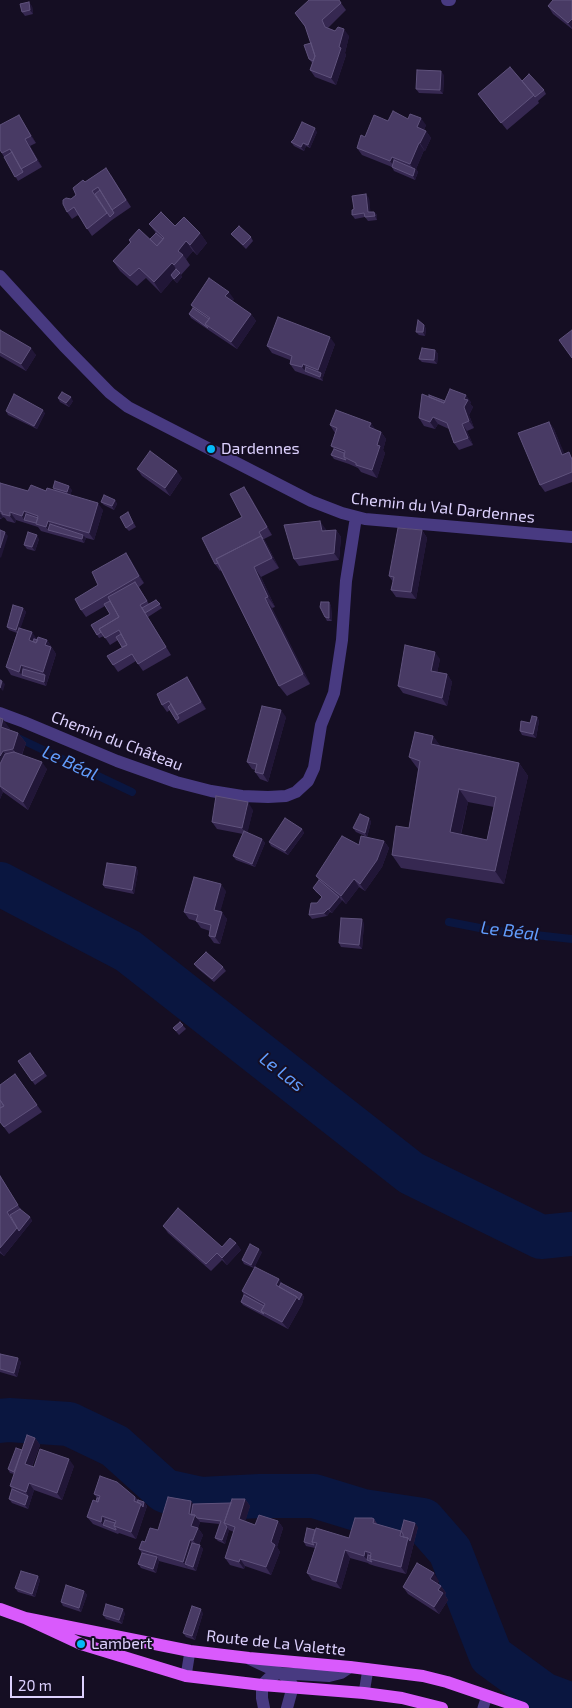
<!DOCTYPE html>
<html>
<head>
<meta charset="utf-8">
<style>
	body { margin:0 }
	#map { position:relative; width:572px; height:1708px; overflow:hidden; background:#150e23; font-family:"Exo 2",sans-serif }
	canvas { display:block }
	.scale { position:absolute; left:10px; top:1676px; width:74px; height:22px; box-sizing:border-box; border:2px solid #ddd1fe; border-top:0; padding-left:6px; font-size:15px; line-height:18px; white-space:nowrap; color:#ddd1fe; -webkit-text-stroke:4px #150e23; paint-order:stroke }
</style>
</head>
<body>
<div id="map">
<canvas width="572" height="1708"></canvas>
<div class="scale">20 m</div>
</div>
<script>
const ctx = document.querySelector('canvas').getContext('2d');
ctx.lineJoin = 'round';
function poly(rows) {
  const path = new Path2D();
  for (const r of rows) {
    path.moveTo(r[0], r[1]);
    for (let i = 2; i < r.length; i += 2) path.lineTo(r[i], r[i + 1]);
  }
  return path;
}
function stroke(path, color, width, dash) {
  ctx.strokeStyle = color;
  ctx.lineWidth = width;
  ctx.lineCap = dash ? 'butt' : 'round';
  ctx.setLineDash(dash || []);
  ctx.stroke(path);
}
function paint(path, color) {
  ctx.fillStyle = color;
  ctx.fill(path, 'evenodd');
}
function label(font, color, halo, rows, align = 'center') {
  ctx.font = font + ' "Exo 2",sans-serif';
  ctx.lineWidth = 4;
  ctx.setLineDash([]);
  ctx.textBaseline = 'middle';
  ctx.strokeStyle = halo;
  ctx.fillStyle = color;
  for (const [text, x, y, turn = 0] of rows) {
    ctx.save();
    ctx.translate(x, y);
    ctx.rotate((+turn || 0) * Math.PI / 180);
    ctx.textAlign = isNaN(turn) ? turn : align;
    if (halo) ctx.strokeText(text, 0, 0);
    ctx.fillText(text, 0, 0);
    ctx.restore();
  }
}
stroke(poly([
	[16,737,132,792],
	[449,922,490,930,572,939]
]), '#0a1640', 8);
stroke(poly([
	[0,884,128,951,411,1173,541,1237,572,1234],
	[0,1421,9,1420,69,1424,115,1446,165,1491,201,1499,260,1496,314,1496,363,1511,423,1520,450,1551,491,1656,543,1694,572,1705]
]), '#0a1640', 44);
stroke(poly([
	[186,1676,190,1651],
	[364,1693,368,1669],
	[483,1708,487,1696]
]), '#483a81', 11);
stroke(poly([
	[447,0,450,0],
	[0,276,64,346,110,393,128,407,311,501,342,513,365,519,572,537],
	[0,713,24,722,117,761,176,782,211,791,242,796,268,797,286,796,296,792,308,781,314,768,321,725,334,693,342,640,346,581,356,517],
	[250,1659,284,1675,289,1680,293,1686,287,1708],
	[264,1708,262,1698,262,1685,269,1678,278,1673,329,1676,341,1673,350,1667]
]), '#483a81', 12);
stroke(poly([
	[0,1609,25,1618,81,1644,186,1676,262,1685,364,1693,402,1698,442,1708],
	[25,1618,190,1651,249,1658,350,1667,423,1676,447,1682,523,1708]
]), '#d95afc', 12);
paint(poly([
	[572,0,572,29,553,14,548,6],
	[341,3,346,10,328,28,349,36,345,53,346,55,336,85,315,77,310,70,312,63,309,59,311,42,306,28,295,13],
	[32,6,33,14,25,16,22,12],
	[444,75,443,94,419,93,416,89],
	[522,81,544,90,546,94,538,101,539,103,507,130,478,94],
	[19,115,36,143,30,146,42,167,18,181,0,150],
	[408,119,426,125,424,130,426,131,431,138,425,151,424,150,416,169,418,172,415,180,394,171,392,167,362,155,357,148,365,137,388,121],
	[317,132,310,148,306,146,304,151,294,146,291,142],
	[111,175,131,207,112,220,92,236,78,215,72,219,67,212,71,199,76,195,85,182],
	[369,198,370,212,374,212,377,215,377,220,368,221,365,217,355,219,352,215,354,209],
	[149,224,175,226,200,233,207,243,197,255,193,251,186,259,190,265,181,275,182,277,177,283,173,279,161,293,146,278,137,286,120,271,113,261,130,243,129,240,150,239,156,233],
	[231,234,251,237,253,241,246,249],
	[234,299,232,301,251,314,256,321,237,349,210,331,191,318,189,314,193,308,191,305],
	[424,325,426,329,425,336,419,335,416,332],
	[0,330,36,355,26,371,0,356],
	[335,344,323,377,323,381,295,371,290,364,290,360,272,353,267,346],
	[435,350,438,354,437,364,422,362,419,359],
	[429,397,445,402,471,402,470,404,473,407,469,415,474,428,467,431,473,445,459,450,454,443,449,429,438,424,435,429,424,426,419,418],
	[58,398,73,401,69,407,60,402],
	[6,411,45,413,37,429,8,415],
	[549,422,554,429,564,454,572,457,572,482,545,492,540,485],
	[330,425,376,430,381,432,386,439,383,450,385,453,377,478,361,472,358,468,349,464,334,459,331,455,334,449,331,446,335,433],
	[137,469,182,478,170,496,142,476],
	[0,483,28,491,54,490,53,488,72,490,70,495,103,510,94,540,86,538,84,543,41,531,38,527,16,520,15,523,7,521,5,518,3,517,1,519,0,519],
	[249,494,272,535,264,539,279,568,261,577,275,607,272,608,310,684,287,696,279,686,221,570,220,571,215,564,242,517],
	[115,500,117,504,114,510,104,505,101,502],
	[130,516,136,527,129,531,126,528],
	[325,528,326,531,336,530,341,537,339,560,299,566,294,559],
	[422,530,427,538,416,599,396,597,391,590,393,582,389,576],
	[39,539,35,551,27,549,24,545],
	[126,553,144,583,139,587,149,604,156,600,162,608,148,617,171,655,143,671,136,661,118,672,107,656,122,647,118,640,110,645,104,636,99,638,91,625,110,614,105,606,86,617,81,610,98,585],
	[329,602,331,606,332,621,327,621,325,617],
	[23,608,26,612,20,628,37,639,47,640,56,654,46,686,11,675,6,667,17,633,9,630,7,627],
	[440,659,437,673,447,674,452,682,447,706,403,693,398,686],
	[187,677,206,709,178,724,170,710,167,712,162,705],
	[286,717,268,782,260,779,255,772,255,770,252,769,247,762],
	[537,717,539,721,536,738,522,735,520,731],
	[0,718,10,729,10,730,18,733,26,743,22,755,47,769,28,810,3,792,0,799],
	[433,736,440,746,519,763,528,776,504,884,401,868,392,855,409,828,418,769,409,757],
	[468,802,494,807,487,840,461,835],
	[253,810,247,833,262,839,265,843,255,867,236,860,233,856,243,834,217,829,212,822],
	[369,818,371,822,367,837,356,832,353,828],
	[302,829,304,833,288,855,271,846,269,842],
	[384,841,389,848,382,867,365,891,359,887,346,904,342,900,332,913,330,912,327,916,312,919,309,915,322,897,316,892,313,888,319,880,316,876,359,845],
	[136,867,138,871,134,894,105,888,103,885],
	[226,891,220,911,227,919,220,944,214,943,209,936,210,931,201,928,196,921,189,919,184,912],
	[364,923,362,949,341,947,339,943],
	[194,964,223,967,226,971,214,982,197,968],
	[180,1022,186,1029,179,1035,173,1028],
	[30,1053,47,1076,35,1085,18,1061],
	[15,1074,42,1112,9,1134,0,1122],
	[0,1175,21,1210,30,1217,32,1221,4,1256,0,1253],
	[163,1226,222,1247,236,1243,241,1250,227,1265,222,1260,211,1271,168,1233],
	[262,1252,254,1268,244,1264,242,1260],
	[279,1279,281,1283,302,1294,304,1297,302,1304,288,1329,243,1305,241,1302,244,1295,242,1291],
	[0,1354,21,1362,17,1377,0,1372],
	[35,1438,40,1445,32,1467,34,1467,74,1466,62,1500,34,1490,28,1509,12,1503,9,1499,12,1489,10,1486,14,1474,10,1473,8,1469,22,1450],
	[94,1494,135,1497,138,1500,144,1502,147,1506,136,1539,119,1533,118,1534,93,1524,87,1517,96,1501,97,1498],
	[245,1499,250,1506,245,1521,255,1525,278,1521,283,1528,277,1547,280,1552,271,1575,245,1566,244,1569,230,1565,225,1558,234,1532,229,1530,225,1544,218,1541,215,1538,219,1524,200,1522,198,1528,203,1535,199,1545,203,1549,196,1571,159,1561,156,1573,141,1568,138,1564,142,1553,139,1549,145,1542,191,1501,193,1504,231,1503],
	[374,1519,378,1525,401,1531,418,1527,406,1574,375,1566,369,1564,368,1563,350,1558,341,1589,312,1580,307,1573,315,1548,306,1546,304,1542,315,1530,349,1538],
	[38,1576,40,1580,35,1597,18,1592,15,1588],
	[439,1581,437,1584,441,1586,446,1593,445,1595,448,1600,439,1614,408,1594,403,1587],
	[84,1591,87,1595,81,1612,63,1606,61,1602],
	[125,1613,122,1624,106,1619,103,1615],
	[203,1613,195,1640,186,1637,183,1633]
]), '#362851');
paint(poly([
	[29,2,32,6,33,14,30,10],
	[572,19,572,28,568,23],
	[344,29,349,36,345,53,346,55,336,85,331,78],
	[441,71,444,75,443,94,440,90],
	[19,115,24,123,36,143,31,136],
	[421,118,426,125,422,135,417,127],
	[315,128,317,132,310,148,308,145],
	[426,131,431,138,425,151,420,143],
	[25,139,30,146,42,167,37,160],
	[303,143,306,146,304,151,301,147],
	[419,143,424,150,416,169,418,172,415,180,413,176,415,171,410,164],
	[392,157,397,164,395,168,390,161],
	[366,194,369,198,371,216,368,212],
	[374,212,377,215,377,220,375,216],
	[200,233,207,243,197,255,190,245],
	[186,241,193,251,186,259,183,255,178,251],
	[172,263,179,273,171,275,173,279,161,293,154,282],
	[180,273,182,277,177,283,174,279],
	[229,292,234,299,230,303,225,296],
	[251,314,256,321,237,349,231,342],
	[424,325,426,329,425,336,423,332],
	[330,337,335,344,323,377,323,381,320,377,321,373,318,370],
	[31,348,36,355,26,371,21,364],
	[435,350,438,354,437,364,434,360],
	[303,364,308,371,305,371,307,374,302,367],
	[466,395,471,402,470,404,473,407,469,415,474,428,469,421,464,407,464,399],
	[71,397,73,401,69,407,66,403],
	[43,410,45,413,37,429,34,426],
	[433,417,438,424,435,429,430,422],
	[549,422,554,429,568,462,562,455],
	[371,423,376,430,369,427],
	[462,424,467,431,473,445,468,438],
	[381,432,386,439,383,450,385,453,377,478,372,470,377,445],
	[177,471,182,478,170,496,165,488],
	[69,486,72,490,70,496,67,492],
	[244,487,249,494,272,535,267,527],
	[115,500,117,504,114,510,112,506],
	[98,503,103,510,94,540,89,533],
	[24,511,29,518,24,520,22,516],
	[10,512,16,520,15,523,10,516],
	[0,513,3,517,1,519,0,517],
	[48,521,53,528,48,530,46,527],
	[320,521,325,528,327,538,322,531],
	[336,530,341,537,339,560,334,553],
	[422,530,427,538,416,599,411,592],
	[5,532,8,536,1,558,0,557,0,548],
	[259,532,264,539,279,568,272,558],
	[37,535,39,539,35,551,32,547],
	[83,535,86,538,84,543,82,539],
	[126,553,131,560,144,583,139,576],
	[254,567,261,577,275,607,268,597],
	[265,598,272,608,310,684,303,674],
	[329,602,331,606,332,621,329,618],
	[23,608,26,612,19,633,16,630],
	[32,632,37,639,32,644,29,640],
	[47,640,56,654,48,679,43,672,45,645],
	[435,652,440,659,436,678,431,671],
	[21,665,26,673,22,675,19,672],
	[447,674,452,682,447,706,442,698],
	[45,675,48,679,46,686,44,682],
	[187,677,192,684,206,709,201,702],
	[2,681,5,684,3,691,0,688],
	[281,710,286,717,268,782,263,774],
	[537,717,539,721,536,738,533,734],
	[3,719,10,729,8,737,1,727],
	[18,733,26,743,20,759,13,749],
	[433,736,442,748,431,744],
	[3,751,10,761,0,781,0,756],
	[42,762,47,769,28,810,23,802],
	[519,763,528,776,504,884,495,871],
	[0,787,3,792,0,799],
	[459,789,468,802,458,845,450,832],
	[248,802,253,810,247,835,242,828],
	[369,818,371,822,367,837,365,833],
	[302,829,304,833,288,855,285,851],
	[262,839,265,843,255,867,252,864],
	[384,841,389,848,382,867,365,891,360,884],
	[136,867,138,871,134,894,132,890],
	[354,879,359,887,346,904,341,896],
	[221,884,226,891,219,917,214,910],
	[339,897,342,901,332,913,329,909],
	[328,909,330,912,327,916,324,913],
	[222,912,227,919,220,944,215,937],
	[362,919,364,923,362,949,359,945],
	[30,1217,32,1221,4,1256,0,1251,0,1248,13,1219],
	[236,1243,241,1250,227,1265,222,1258],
	[259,1249,262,1252,254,1268,251,1265],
	[279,1279,284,1286,282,1290,276,1285],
	[302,1294,304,1297,302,1304,288,1329,282,1322,297,1297],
	[18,1358,21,1362,17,1377,14,1373],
	[35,1438,40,1445,30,1471,25,1464],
	[69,1459,74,1466,62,1500,57,1493],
	[29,1483,34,1490,28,1509,25,1505,28,1496,26,1492],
	[245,1499,250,1506,244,1526,239,1519],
	[191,1501,196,1508,195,1515,200,1522,198,1529,198,1528,203,1535,198,1547,193,1540,189,1514],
	[144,1502,147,1506,136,1539,131,1532,141,1504],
	[102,1516,107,1523,103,1525,101,1522],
	[278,1521,283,1528,277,1547,280,1552,271,1575,266,1567,271,1542],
	[415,1523,418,1527,406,1574,401,1567,408,1538],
	[227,1527,229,1530,225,1544,222,1540],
	[190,1540,195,1547,185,1564,188,1569,183,1562],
	[200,1545,203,1549,196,1571,193,1567],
	[345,1550,350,1558,341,1589,336,1582],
	[365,1551,370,1559,368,1561,364,1556],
	[157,1557,159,1561,156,1573,153,1569],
	[240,1559,245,1566,244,1569,239,1562],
	[434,1573,439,1581,435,1586,430,1579],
	[38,1576,40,1580,35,1597,32,1594],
	[441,1586,446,1593,445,1595,448,1600,439,1614,434,1607,438,1590],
	[84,1591,87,1595,81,1612,79,1608],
	[123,1609,125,1613,122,1624,119,1620],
	[201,1609,203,1613,195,1640,192,1636]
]), '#211637');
const building = poly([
	[309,0,339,0,341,3,322,20,325,27,335,31,338,27,344,29,339,47,341,48,331,78,310,70,315,56,305,26,295,13,309,0],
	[553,0,572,0,572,19,568,23,548,6,553,0],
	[29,2,30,10,22,12,20,4,29,2],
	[311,43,315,56,313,61,309,59,304,45,311,43],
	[510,67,534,95,501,123,478,94,510,67],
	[417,70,441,71,440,90,416,89,417,70],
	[529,74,544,90,535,97,522,81,529,74],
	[393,111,408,119,410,114,421,118,417,127,426,131,420,143,419,143,410,164,392,157,390,161,357,148,361,135,365,137,374,115,388,121,393,111],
	[19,115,31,136,25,139,37,160,21,169,10,149,2,153,0,150,0,125,19,115],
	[302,122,315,128,308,145,303,143,301,147,291,142,294,139,302,122],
	[12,152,23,172,15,177,4,157,12,152],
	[394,160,415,169,413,176,392,167,394,160],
	[106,168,126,200,112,210,98,187,92,191,107,213,87,229,74,207,67,212,63,204,63,200,66,198,71,199,76,195,73,188,83,180,85,182,106,168],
	[100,190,114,213,110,217,95,194,100,190],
	[366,194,368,212,374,212,375,216,365,217,364,213,352,215,352,210,354,209,352,196,366,194],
	[161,212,175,226,184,217,200,233,190,245,186,241,178,251,183,255,174,265,172,263,154,282,139,268,130,276,113,261,131,242,129,240,139,229,157,246,164,238,149,224,161,212],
	[239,226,251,237,243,245,231,234,239,226],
	[156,233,163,239,157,246,150,239,156,233],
	[176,269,180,273,174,279,171,275,176,269],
	[209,278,229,292,225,296,251,314,231,342,205,324,210,318,191,305,209,278],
	[193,308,209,319,205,324,208,328,189,314,193,308],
	[278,317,330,337,318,370,303,364,302,367,290,364,292,356,267,346,278,317],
	[418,320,424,325,423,332,416,332,418,320],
	[0,330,31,348,21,364,0,352,0,330],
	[572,330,572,358,559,340,572,330],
	[422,348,435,350,434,360,419,359,422,348],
	[306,367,321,373,320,377,305,371,306,367],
	[450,389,466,395,464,399,468,400,464,407,469,421,462,424,468,438,454,443,447,423,433,417,430,422,419,418,422,394,444,403,450,389],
	[62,392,71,397,66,403,58,398,62,392],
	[14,394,43,410,34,426,6,411,14,394],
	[429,395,445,401,444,403,429,397,429,395],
	[336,410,371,423,369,427,381,432,377,445,380,446,372,470,356,465,356,463,344,457,345,451,331,446,337,428,330,425,336,410],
	[549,422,562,455,569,452,572,460,572,472,540,485,518,433,549,422],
	[334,449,344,453,344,457,346,460,331,455,334,449],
	[150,451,177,471,165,488,137,469,150,451],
	[55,481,69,486,67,492,53,488,55,481],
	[0,483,28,491,31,485,46,491,47,488,98,503,89,533,48,521,46,527,36,524,38,516,24,511,22,516,10,512,10,516,2,514,2,512,0,511,0,483],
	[244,487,267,527,259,532,263,539,261,536,216,559,218,563,215,564,202,538,242,517,230,494,244,487],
	[104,495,115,500,112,506,101,502,104,495],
	[128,512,133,523,126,528,120,517,128,512],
	[26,514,38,518,36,523,24,520,26,514],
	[320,521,322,531,336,530,334,553,294,559,284,525,320,521],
	[50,524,83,535,82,539,48,530,50,524],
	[398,528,422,530,411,592,391,590,394,577,389,576,398,528],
	[0,530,5,532,0,548,0,530],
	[28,532,37,535,32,547,24,545,28,532],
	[261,536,272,558,254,567,268,597,265,598,303,674,279,686,216,559,261,536],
	[126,553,139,576,81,610,75,599,98,585,92,572,126,553],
	[135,582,147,601,140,605,166,647,138,664,132,654,113,665,107,656,127,645,119,630,105,638,99,629,119,617,108,597,135,582],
	[156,600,160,604,145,613,142,608,156,600],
	[110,601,119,617,99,629,101,632,97,635,91,625,110,614,104,604,110,601],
	[321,602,329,602,329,618,325,617,320,607,321,602],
	[13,605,23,608,16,630,7,627,13,605],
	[19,628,32,632,29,640,36,643,38,637,47,640,45,645,51,647,43,672,21,665,19,672,6,667,19,628],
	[121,634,127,645,122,647,116,637,121,634],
	[34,639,38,640,36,643,33,641,34,639],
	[405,645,435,652,431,671,447,674,442,698,398,686,405,645],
	[23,669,45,675,44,682,22,675,23,669],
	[187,677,201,702,177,715,169,701,162,705,157,694,187,677],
	[0,680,2,681,0,688,0,680],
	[171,704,179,718,176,720,168,707,171,704],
	[262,706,281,710,263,774,255,772,257,764,247,762,262,706],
	[532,716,537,717,533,734,520,731,521,721,530,723,532,716],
	[0,718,3,719,1,727,18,733,13,749,3,751,0,756,0,718],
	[415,732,433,736,431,744,519,763,495,871,392,855,396,826,409,828,420,761,409,757,415,732],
	[459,789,496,797,487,840,450,832,459,789],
	[14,752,42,762,23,802,0,786,0,764,5,754,14,752],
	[216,796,248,802,242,828,212,822,216,796],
	[360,814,369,818,365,833,353,828,360,814],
	[285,818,302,829,285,851,269,842,285,818],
	[244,831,262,839,252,864,233,856,244,831],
	[342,836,359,845,361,836,384,841,377,860,360,884,354,879,341,896,316,876,342,836],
	[107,863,136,867,132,890,103,885,107,863],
	[194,877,221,884,214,910,222,912,215,937,209,936,211,925,196,921,198,915,184,912,194,877],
	[319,880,339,897,329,909,328,909,324,913,309,915,311,903,317,903,322,897,313,888,319,880],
	[341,918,362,919,359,945,339,943,341,918],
	[206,952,223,967,212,979,194,964,206,952],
	[180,1022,183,1025,176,1031,173,1028,180,1022],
	[30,1053,44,1073,32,1081,18,1061,30,1053],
	[15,1074,37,1105,4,1127,0,1122,0,1108,4,1106,0,1100,0,1085,15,1074],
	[0,1100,4,1106,0,1108,0,1100],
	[0,1176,18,1205,7,1212,17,1228,0,1248,0,1176],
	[178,1208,222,1247,230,1238,236,1243,222,1258,217,1253,206,1264,163,1226,178,1208],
	[20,1209,30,1217,19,1231,10,1215,20,1209],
	[250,1244,259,1249,251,1265,242,1260,250,1244],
	[255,1267,279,1279,276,1285,297,1297,282,1322,261,1311,265,1304,242,1291,255,1267],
	[281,1283,302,1294,299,1300,297,1297,279,1287,281,1283],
	[244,1295,264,1306,261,1311,264,1314,241,1302,244,1295],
	[0,1354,18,1358,14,1373,0,1369,0,1354],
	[27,1435,35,1438,25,1464,34,1467,40,1449,69,1459,57,1493,29,1483,26,1492,10,1486,27,1435],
	[16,1448,22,1450,14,1472,8,1469,16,1448],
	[100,1476,117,1482,135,1497,134,1501,141,1504,131,1532,114,1526,116,1521,102,1516,101,1522,87,1517,93,1500,98,1502,100,1496,94,1494,100,1476],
	[12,1489,28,1496,25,1505,9,1499,12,1489],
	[168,1497,191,1501,189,1514,195,1515,191,1526,198,1528,193,1540,190,1540,183,1562,139,1549,142,1541,145,1542,150,1528,158,1530,168,1497],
	[97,1498,99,1498,98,1502,96,1501,97,1498],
	[232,1499,245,1499,239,1519,255,1525,259,1515,278,1521,271,1542,275,1545,266,1567,240,1559,239,1562,225,1558,235,1527,224,1523,232,1499],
	[138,1500,144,1502,143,1507,141,1504,137,1502,138,1500],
	[231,1503,224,1523,227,1527,222,1540,215,1538,221,1521,197,1518,195,1515,191,1515,193,1504,231,1503],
	[355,1518,372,1518,374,1519,373,1523,401,1531,400,1536,408,1538,401,1567,370,1559,371,1553,365,1551,364,1556,345,1550,336,1582,307,1573,317,1543,312,1542,316,1528,349,1538,355,1518],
	[105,1520,115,1523,114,1526,116,1529,116,1530,103,1525,105,1520],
	[404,1520,415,1523,410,1541,408,1538,403,1537,403,1534,401,1531,404,1520],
	[307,1528,315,1530,312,1542,314,1545,304,1542,307,1528],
	[192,1543,200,1545,193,1567,185,1564,192,1543],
	[142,1553,157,1557,153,1569,138,1564,142,1553],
	[368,1555,371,1556,370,1559,372,1562,367,1560,368,1555],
	[417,1563,434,1573,430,1579,441,1586,438,1590,443,1593,434,1607,403,1587,417,1563],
	[21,1571,38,1576,32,1594,15,1588,21,1571],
	[66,1585,84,1591,79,1608,61,1602,66,1585],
	[106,1604,123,1609,119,1620,103,1615,106,1604],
	[192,1606,201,1609,192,1636,183,1633,192,1606]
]);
paint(building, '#483a64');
stroke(building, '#5f527c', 1);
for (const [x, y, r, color] of [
	[211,449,5,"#04b9f7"],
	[81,1644,5,"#04b9f7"]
]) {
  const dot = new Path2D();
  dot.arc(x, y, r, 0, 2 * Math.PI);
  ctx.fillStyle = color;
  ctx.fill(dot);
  stroke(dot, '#150e23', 2);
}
label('16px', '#ddd1fe', '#150e23', [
	["Dardennes",221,449],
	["Lambert",91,1644]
], 'left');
label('16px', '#ddd1fe', '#150e23', [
	["Chemin du Val Dardennes",443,508,6],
	["Chemin du Château",117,741,21],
	["Route de La Valette",276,1643,6]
]);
label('italic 18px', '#619cfc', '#150e23', [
	["Le Béal",70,763,25],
	["Le Béal",510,931,7],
	["Le Las",282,1072,38]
]);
</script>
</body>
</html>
